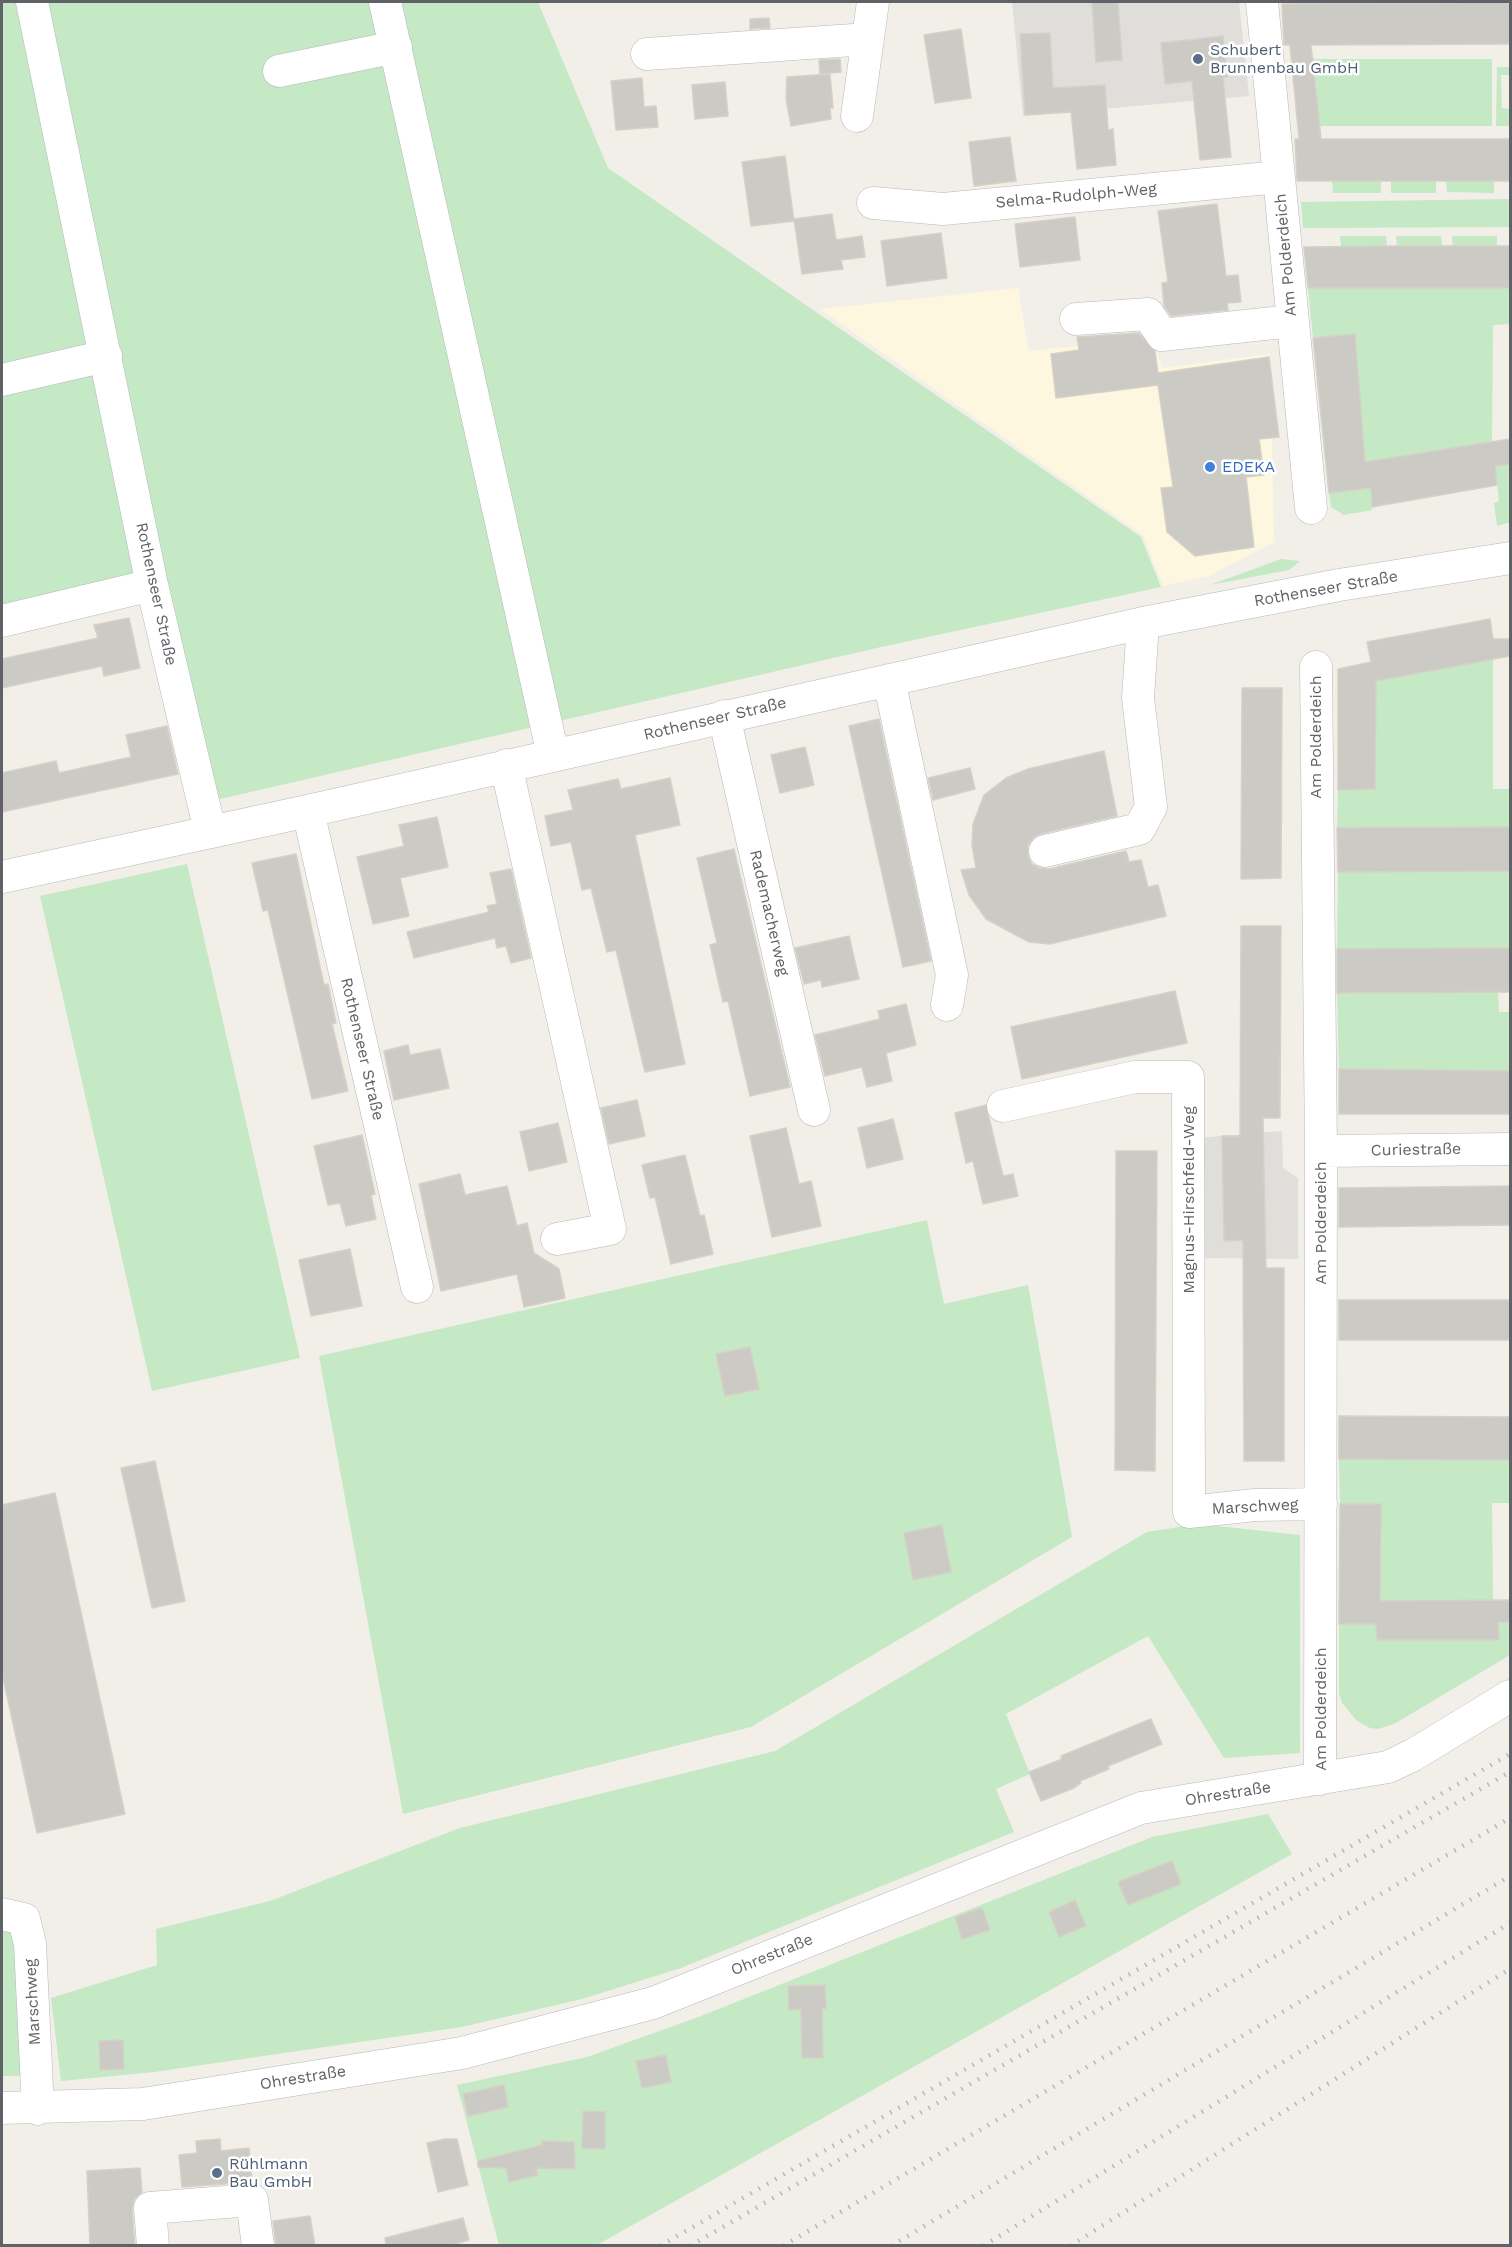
<!DOCTYPE html>
<html>
<head>
<meta charset="utf-8">
<style>
	body { margin:0 }
	#map { position:relative; width:1512px; height:2247px; overflow:hidden; background:#f1efe8; font-family:"Work Sans",sans-serif }
	canvas { display:block }
	.frame { position:absolute; inset:0; border:3px solid #5f6368; pointer-events:none }
</style>
</head>
<body>
<div id="map">
<canvas width="1512" height="2247"></canvas>
<div class="frame"></div>
</div>
<script>
const ctx = document.querySelector('canvas').getContext('2d');
ctx.lineJoin = 'round';
function paint(path, color) {
  ctx.fillStyle = color;
  ctx.fill(path, 'evenodd');
}
function poly(rows) {
  const path = new Path2D();
  for (const r of rows) {
    path.moveTo(r[0], r[1]);
    for (let i = 2; i < r.length; i += 2) path.lineTo(r[i], r[i + 1]);
  }
  return path;
}
function stroke(path, color, width, dash) {
  ctx.strokeStyle = color;
  ctx.lineWidth = width;
  ctx.lineCap = dash ? 'butt' : 'round';
  ctx.setLineDash(dash || []);
  ctx.stroke(path);
}
function label(font, color, halo, rows, align = 'center') {
  ctx.font = font + ' "Work Sans",sans-serif';
  ctx.lineWidth = 5;
  ctx.setLineDash([]);
  ctx.textBaseline = 'middle';
  ctx.strokeStyle = halo;
  ctx.fillStyle = color;
  for (const [text, x, y, turn = 0] of rows) {
    ctx.save();
    ctx.translate(x, y);
    ctx.rotate((+turn || 0) * Math.PI / 180);
    ctx.textAlign = isNaN(turn) ? turn : align;
    if (halo) ctx.strokeText(text, 0, 0);
    ctx.fillText(text, 0, 0);
    ctx.restore();
  }
}
paint(poly([
	[1018,288,1029,351,1153,338,1162,368,1270,354,1274,542,1209,576,1163,586,1143,535,820,309]
]), '#fef7e0');
paint(poly([
	[1012,2,1239,2,1249,96,1023,116],
	[1282,1131,1283,1168,1298,1178,1298,1259,1196,1258,1197,1138]
]), '#e0deda');
paint(poly([
	[2,2,538,2,608,168,1141,537,1161,587,881,647,216,800,163,567,2,605],
	[1290,45,1308,59,1492,59,1492,126,1320,126,1299,139,1297,118,1318,116,1313,66,1292,68],
	[1497,67,1510,67,1510,75,1501,75,1502,108,1510,109,1510,126,1496,126],
	[1436,180,1436,193,1391,193,1391,181],
	[1446,180,1494,181,1494,193,1447,192],
	[1332,181,1381,181,1381,193,1333,193],
	[1510,199,1510,227,1303,228,1301,202],
	[1340,236,1386,236,1387,246,1341,247],
	[1396,236,1441,236,1442,246,1397,246],
	[1452,236,1497,236,1497,246,1453,246],
	[1308,288,1510,288,1510,324,1493,325,1492,442,1365,462,1355,334,1313,338],
	[1510,464,1510,522,1497,526,1494,503,1499,501,1495,466],
	[1371,488,1372,510,1344,515,1331,507,1329,493],
	[1281,559,1300,561,1289,570,1210,585],
	[1493,659,1493,789,1510,789,1510,827,1337,828,1338,790,1375,789,1376,681],
	[187,864,300,1358,152,1391,40,896],
	[1510,871,1510,948,1337,949,1338,872],
	[1498,992,1499,1012,1510,1012,1510,1071,1339,1069,1337,993],
	[927,1220,944,1304,1028,1285,1072,1537,751,1727,403,1814,319,1356],
	[1339,1459,1510,1460,1510,1503,1492,1503,1493,1600,1380,1601,1381,1504,1340,1504],
	[1199,1524,1300,1535,1300,1753,1224,1758,1148,1636,1006,1714,1030,1774,996,1789,1014,1832,681,1968,582,1999,462,2027,154,2072,61,2081,51,1998,157,1965,156,1929,270,1901,460,1828,775,1751,1147,1532],
	[1498,1622,1510,1622,1510,1655,1394,1724,1378,1729,1370,1728,1357,1721,1342,1703,1339,1693,1339,1624,1376,1624,1377,1640,1499,1639],
	[1268,1814,1292,1854,597,2245,499,2245,457,2085,587,2057,701,2016,1152,1837],
	[2,1924,16,1927,27,2076,2,2076]
]), '#c5e8c5');
const building = poly([
	[1092,2,1118,2,1122,60,1096,62,1092,2],
	[1510,2,1510,44,1311,45,1321,139,1510,139,1510,181,1297,181,1295,139,1299,139,1290,45,1284,45,1282,4,1510,2],
	[769,18,770,28,750,29,750,19,769,18],
	[961,29,971,98,935,103,924,35,961,29],
	[1050,33,1053,88,1105,85,1108,130,1113,129,1116,165,1077,169,1071,112,1025,115,1020,34,1050,33],
	[1223,36,1227,77,1223,78,1231,157,1200,160,1192,81,1165,84,1161,43,1223,36],
	[840,59,841,72,820,74,819,60,840,59],
	[830,74,833,108,830,108,831,119,791,126,786,99,787,77,830,74],
	[642,78,644,107,656,106,658,127,616,130,611,81,642,78],
	[725,82,728,116,695,119,692,85,725,82],
	[1010,137,1016,181,974,186,969,142,1010,137],
	[785,156,794,221,751,226,742,162,785,156],
	[1217,204,1226,276,1238,275,1241,302,1227,303,1228,310,1171,316,1164,306,1162,283,1168,282,1158,211,1217,204],
	[832,214,836,240,862,236,865,257,841,260,843,269,802,274,794,219,832,214],
	[1075,217,1080,260,1020,267,1015,224,1075,217],
	[941,233,947,278,887,286,881,241,941,233],
	[1397,246,1510,246,1510,288,1308,288,1304,247,1397,246],
	[1139,333,1155,351,1158,373,1269,357,1279,437,1259,439,1264,475,1246,477,1254,547,1195,556,1167,532,1161,488,1173,487,1158,385,1056,398,1051,354,1079,350,1077,337,1139,333],
	[1355,334,1365,462,1510,439,1510,464,1495,466,1497,485,1372,507,1371,488,1329,493,1313,338,1355,334],
	[129,618,140,668,104,676,102,666,2,688,2,659,98,638,94,625,129,618],
	[1490,619,1493,639,1510,639,1510,656,1376,681,1375,789,1338,790,1338,669,1371,662,1367,642,1490,619],
	[1242,688,1282,688,1281,878,1241,879,1242,688],
	[879,719,931,961,903,967,849,726,879,719],
	[167,726,178,774,2,812,2,773,56,761,59,773,131,757,126,735,167,726],
	[805,747,814,785,780,793,771,755,805,747],
	[1104,751,1117,816,1040,834,1033,838,1028,845,1028,856,1032,864,1039,868,1049,869,1126,851,1129,862,1141,860,1148,887,1158,885,1166,916,1050,944,1029,942,986,919,969,895,961,870,976,868,972,845,973,824,984,795,1006,778,1028,769,1104,751],
	[970,768,975,789,933,800,928,778,970,768],
	[670,778,680,825,635,835,685,1064,645,1072,616,950,607,952,591,888,582,890,571,842,551,846,545,816,573,810,568,790,618,779,621,789,670,778],
	[437,817,448,867,400,878,409,916,373,924,357,857,404,846,399,825,437,817],
	[1510,827,1510,871,1338,872,1337,828,1510,827],
	[734,849,790,1087,750,1096,728,1001,723,1002,710,945,717,943,697,858,734,849],
	[296,854,324,985,328,984,336,1023,332,1024,348,1091,312,1099,268,910,263,911,252,863,296,854],
	[511,869,531,958,511,963,506,946,497,948,495,938,414,958,407,932,489,912,487,906,497,904,490,873,511,869],
	[1241,926,1281,926,1280,1118,1263,1118,1266,1268,1284,1268,1284,1461,1244,1461,1243,1240,1224,1241,1222,1136,1240,1136,1241,926],
	[849,936,859,979,822,987,821,980,804,984,795,948,849,936],
	[1510,948,1510,992,1337,993,1337,949,1510,948],
	[1175,991,1187,1043,1022,1079,1011,1027,1175,991],
	[906,1004,916,1045,886,1053,892,1081,867,1087,862,1067,825,1076,815,1035,880,1019,878,1011,906,1004],
	[408,1045,410,1055,440,1049,449,1088,394,1100,384,1051,408,1045],
	[1339,1069,1510,1071,1510,1114,1339,1114,1339,1069],
	[637,1100,645,1136,609,1144,601,1108,637,1100],
	[986,1105,1003,1176,1013,1174,1018,1196,983,1204,973,1161,966,1163,955,1113,986,1105],
	[893,1119,903,1159,867,1168,858,1128,893,1119],
	[558,1123,567,1162,529,1171,520,1132,558,1123],
	[786,1128,799,1184,811,1181,821,1226,772,1237,750,1136,786,1128],
	[362,1135,375,1194,371,1195,376,1219,346,1226,340,1203,328,1205,314,1146,362,1135],
	[1116,1151,1157,1151,1155,1471,1115,1470,1116,1151],
	[685,1155,700,1216,704,1215,713,1254,671,1264,655,1197,650,1198,642,1165,685,1155],
	[460,1174,465,1195,507,1186,517,1226,527,1223,534,1253,559,1269,565,1298,524,1307,517,1274,441,1291,419,1184,460,1174],
	[1510,1186,1510,1225,1339,1227,1339,1188,1510,1186],
	[350,1249,362,1306,311,1316,299,1260,350,1249],
	[1339,1300,1510,1300,1510,1340,1339,1340,1339,1300],
	[750,1347,759,1389,725,1396,716,1354,750,1347],
	[1339,1416,1510,1417,1510,1460,1339,1459,1339,1416],
	[155,1461,185,1601,152,1608,121,1468,155,1461],
	[55,1493,125,1814,37,1833,2,1673,2,1505,55,1493],
	[1340,1504,1381,1504,1380,1601,1510,1600,1510,1622,1498,1622,1499,1640,1377,1640,1376,1624,1339,1624,1340,1504],
	[942,1525,951,1572,913,1580,904,1533,942,1525],
	[1151,1719,1162,1744,1108,1766,1109,1769,1080,1781,1081,1783,1074,1788,1041,1801,1029,1772,1062,1759,1061,1756,1151,1719],
	[1172,1861,1181,1884,1128,1905,1118,1882,1172,1861],
	[1075,1900,1086,1926,1059,1937,1049,1912,1075,1900],
	[982,1908,990,1930,962,1939,955,1917,982,1908],
	[825,1985,826,2009,822,2009,823,2058,802,2058,801,2009,789,2010,788,1986,825,1985],
	[123,2040,124,2069,100,2070,99,2041,123,2040],
	[666,2055,671,2082,642,2088,636,2061,666,2055],
	[504,2085,508,2107,468,2116,463,2094,504,2085],
	[583,2111,605,2112,605,2149,582,2148,583,2111],
	[220,2139,221,2151,249,2148,252,2182,182,2187,179,2155,197,2153,196,2141,220,2139],
	[445,2139,457,2139,468,2185,438,2192,427,2143,445,2139],
	[542,2141,574,2142,575,2169,536,2168,538,2175,509,2182,506,2168,478,2167,478,2161,542,2145,542,2141],
	[140,2168,142,2192,134,2200,132,2209,135,2246,90,2246,87,2171,140,2168],
	[310,2216,315,2246,276,2246,273,2221,310,2216],
	[463,2218,469,2240,449,2246,386,2246,385,2238,463,2218]
]);
paint(building, '#cccac5');
stroke(building, '#d6d1c6', 1.5);
const minor = poly([
	[32,2,152,585,210,831],
	[385,2,553,755],
	[1262,2,1311,508],
	[647,54,868,39],
	[279,71,396,47],
	[857,116,873,2],
	[873,203,943,209,1279,177],
	[1076,319,1148,314,1162,335,1292,321],
	[2,380,106,356],
	[2,621,152,585],
	[1316,667,1321,1151,1320,1779],
	[889,680,952,975,947,1005],
	[724,716,814,1110],
	[506,765,610,1229,557,1239],
	[308,811,417,1287],
	[1045,851,1139,829,1151,807,1138,698,1143,623],
	[2,877,308,811,1143,623,1339,585,1510,558],
	[1003,1106,1135,1077,1188,1077,1189,1512,1255,1505,1321,1504],
	[1321,1151,1510,1149],
	[2,1914,24,1919,30,1944,38,2109],
	[2,2108,143,2104,462,2053,653,2003,1141,1808,1388,1767,1413,1755,1510,1696],
	[153,2246,150,2208,252,2200,258,2246]
]);
stroke(minor, '#b5b8bc', 33);
stroke(minor, '#fff', 32);
stroke(poly([
	[660,2246,1510,1754],
	[690,2246,1510,1772],
	[783,2246,1510,1818],
	[891,2246,1510,1876],
	[983,2246,1510,1923],
	[1070,2246,1510,1969]
]), '#b6b7b8', 4.5, [1.5, 8]);
for (const [x, y, r, color] of [
	[1198,59,6,"#5c6f8a"],
	[1210,467,6,"#3f7fe0"],
	[217,2173,6,"#5c6f8a"]
]) {
  const dot = new Path2D();
  dot.arc(x, y, r, 0, 2 * Math.PI);
  ctx.fillStyle = color;
  ctx.fill(dot);
  stroke(dot, '#fff', 2);
}
label('16px', '#4e5e75', '#fff', [
	["Schubert",1210,50],
	["Brunnenbau GmbH",1210,68],
	["Rühlmann",229,2164],
	["Bau GmbH",229,2182]
], 'left');
label('16px', '#5f6368', '#fff', [
	["Selma-Rudolph-Weg",1076,196,-5],
	["Am Polderdeich",1286,255,-95],
	["Rothenseer Straße",1326,589,-10],
	["Rothenseer Straße",156,594,78],
	["Rothenseer Straße",715,719,-13],
	["Am Polderdeich",1316,737,-90],
	["Rademacherweg",769,913,77],
	["Rothenseer Straße",362,1049,77],
	["Curiestraße",1416,1150,-1],
	["Magnus-Hirschfeld-Weg",1189,1200,-90],
	["Am Polderdeich",1321,1223,-90],
	["Marschweg",1255,1507,-3],
	["Am Polderdeich",1321,1709,-90],
	["Ohrestraße",1228,1794,-9],
	["Ohrestraße",772,1955,-22],
	["Marschweg",33,2002,-93],
	["Ohrestraße",303,2078,-9]
]);
label('16px', '#366cbe', '#fff', [
	["EDEKA",1222,467]
], 'left');
</script>
</body>
</html>
